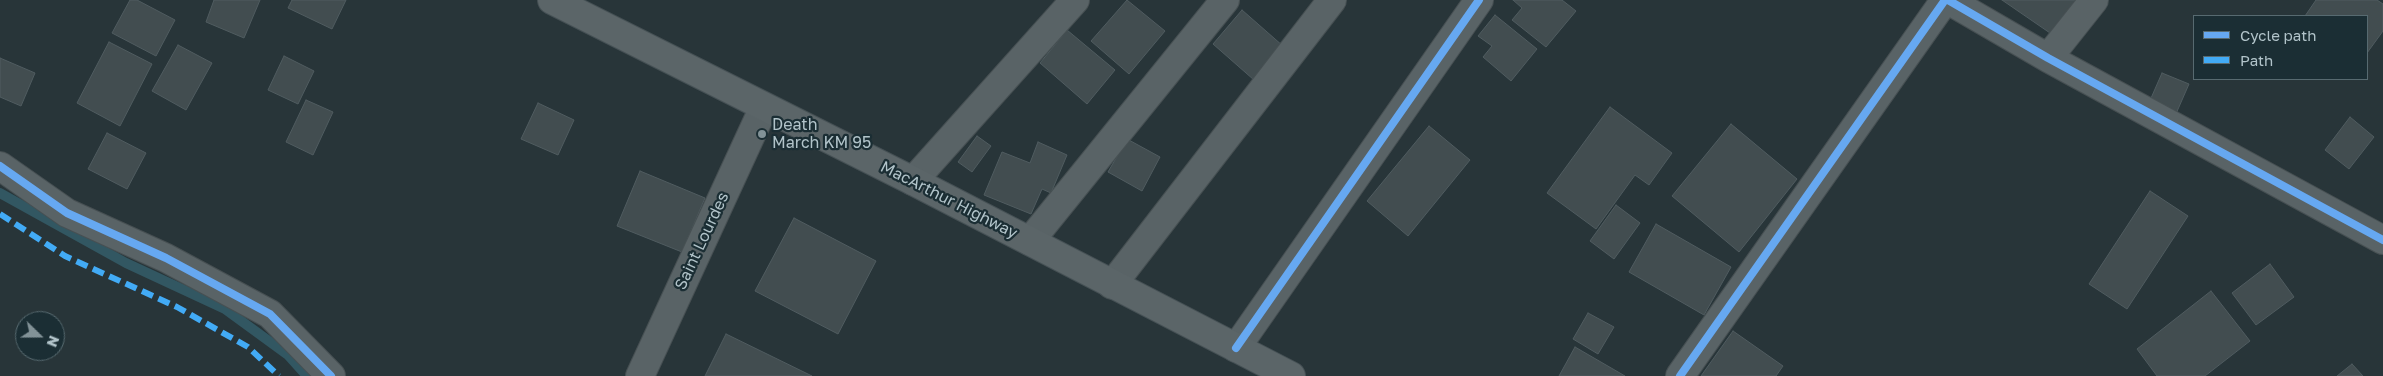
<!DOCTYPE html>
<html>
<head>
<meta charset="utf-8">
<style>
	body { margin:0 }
	#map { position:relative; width:2383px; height:376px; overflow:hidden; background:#283539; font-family:"Golos Text",sans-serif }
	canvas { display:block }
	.legend { position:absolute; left:2193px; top:15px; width:175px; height:65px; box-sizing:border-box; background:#1b2e34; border:1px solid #576a70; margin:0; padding:6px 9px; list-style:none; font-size:15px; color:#b2c4ca }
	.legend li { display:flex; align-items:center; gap:10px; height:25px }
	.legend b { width:25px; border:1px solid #576a70 }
	.north { position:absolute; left:15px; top:311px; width:50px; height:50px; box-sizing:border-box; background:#1b2e34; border:1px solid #576a70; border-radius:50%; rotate:112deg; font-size:14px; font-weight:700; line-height:20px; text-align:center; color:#b2c4ca }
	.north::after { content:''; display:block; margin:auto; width:18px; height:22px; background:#829297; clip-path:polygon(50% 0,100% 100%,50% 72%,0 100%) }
</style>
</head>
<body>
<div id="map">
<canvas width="2383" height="376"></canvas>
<ul class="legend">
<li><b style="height:6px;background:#66a8f1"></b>Cycle path</li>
<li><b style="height:6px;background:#42abf6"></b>Path</li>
</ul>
<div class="north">N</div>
</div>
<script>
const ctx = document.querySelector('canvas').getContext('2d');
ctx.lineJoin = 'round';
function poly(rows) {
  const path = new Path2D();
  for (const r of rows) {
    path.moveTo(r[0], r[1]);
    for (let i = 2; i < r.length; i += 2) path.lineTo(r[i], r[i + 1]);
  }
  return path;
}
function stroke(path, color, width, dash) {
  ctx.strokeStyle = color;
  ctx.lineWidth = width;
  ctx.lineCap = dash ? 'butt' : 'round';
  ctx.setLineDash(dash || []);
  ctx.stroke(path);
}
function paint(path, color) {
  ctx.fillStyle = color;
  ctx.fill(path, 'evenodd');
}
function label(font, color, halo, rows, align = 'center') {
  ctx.font = font + ' "Golos Text",sans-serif';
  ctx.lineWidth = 4.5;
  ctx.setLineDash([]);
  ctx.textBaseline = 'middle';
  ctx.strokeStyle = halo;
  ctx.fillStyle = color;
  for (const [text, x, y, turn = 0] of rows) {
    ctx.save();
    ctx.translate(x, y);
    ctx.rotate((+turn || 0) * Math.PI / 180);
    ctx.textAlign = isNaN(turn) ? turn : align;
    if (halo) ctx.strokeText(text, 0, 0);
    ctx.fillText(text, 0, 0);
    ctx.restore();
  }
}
stroke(poly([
	[0,193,126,263,225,309,288,355,307,376]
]), '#325762', 10);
const building = poly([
	[130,0,137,0,175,20,156,56,112,33,130,0],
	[214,0,260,0,244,38,206,22,214,0],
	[292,0,346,0,332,29,288,8,292,0],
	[1127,0,1165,31,1129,74,1091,41,1127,0],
	[1513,0,1562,0,1576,11,1546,47,1512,20,1522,8,1513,0],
	[2002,0,2076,0,2050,33,2002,0],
	[2316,0,2377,0,2383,4,2383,31,2367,53,2367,16,2305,16,2316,0],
	[1242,10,1283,46,1254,80,1213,44,1242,10],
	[1495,15,1537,49,1511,81,1483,57,1492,46,1478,36,1495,15],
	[1067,30,1115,70,1087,104,1040,63,1067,30],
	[109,42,152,64,120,126,77,103,109,42],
	[178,45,212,63,186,110,152,91,178,45],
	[284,56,314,71,298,104,268,90,284,56],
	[0,58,35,73,21,106,0,97,0,58],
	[2162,73,2189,84,2175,116,2148,105,2162,73],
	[306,100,333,112,313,155,286,142,306,100],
	[538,103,574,120,558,155,521,139,538,103],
	[1610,107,1672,153,1649,185,1635,175,1596,229,1547,193,1610,107],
	[2350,117,2374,137,2349,169,2325,150,2350,117],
	[1731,124,1797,179,1739,252,1672,196,1731,124],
	[1429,126,1470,160,1408,236,1367,201,1429,126],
	[107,133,146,153,127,189,88,169,107,133],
	[977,136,991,146,972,172,958,162,977,136],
	[1127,139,1160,157,1142,191,1108,172,1127,139],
	[1038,142,1067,155,1051,193,1042,189,1031,214,984,195,1002,152,1030,163,1038,142],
	[640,171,705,198,682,252,617,226,640,171],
	[2150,191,2188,216,2127,309,2089,284,2150,191],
	[1616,205,1640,223,1614,259,1590,241,1616,205],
	[794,218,876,261,838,334,755,291,794,218],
	[1656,224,1731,267,1704,315,1629,272,1656,224],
	[2270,264,2294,297,2256,325,2232,293,2270,264],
	[2211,291,2250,341,2205,376,2157,376,2137,349,2211,291],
	[1588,313,1614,327,1598,354,1573,339,1588,313],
	[1733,331,1783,366,1776,376,1701,376,1733,331],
	[726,334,812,376,705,376,726,334],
	[1575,347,1625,376,1559,376,1575,347],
	[2352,364,2363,376,2337,376,2352,364]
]);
paint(building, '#424d50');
stroke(building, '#505c60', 1);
const minor = poly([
	[1948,0,2048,58,2383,240],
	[2048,58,2094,0],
	[0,166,67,213,166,258,270,314,331,376],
	[913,181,1075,0],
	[1030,241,1225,0],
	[1112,285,1332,0],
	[1236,348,1479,0],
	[640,376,764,107],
	[1680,376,1945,0]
]);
const major = poly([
	[552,0,913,181,1291,376]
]);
stroke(minor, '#475053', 30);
stroke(major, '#465155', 30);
stroke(minor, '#596366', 28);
stroke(major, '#5b6568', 28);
stroke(poly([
	[0,214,65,256,177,307,248,347,279,376]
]), '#42abf6', 6, [12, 6]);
stroke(poly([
	[1948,0,2048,58,2383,240],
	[0,166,67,213,166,258,270,314,331,376],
	[1236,348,1479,0],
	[1680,376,1945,0]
]), '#66a8f1', 8);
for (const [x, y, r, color] of [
	[762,134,5,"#829297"]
]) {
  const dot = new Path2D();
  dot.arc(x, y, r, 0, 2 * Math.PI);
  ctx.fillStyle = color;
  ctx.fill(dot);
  stroke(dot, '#1b2e34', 2);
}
label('16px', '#b2c4ca', '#1b2e34', [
	["Death",772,125],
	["March KM 95",772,143]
], 'left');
label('16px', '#b2c4ca', '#1b2e34', [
	["MacArthur Highway",949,200,27],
	["Saint Lourdes",702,241,-65]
]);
</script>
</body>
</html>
